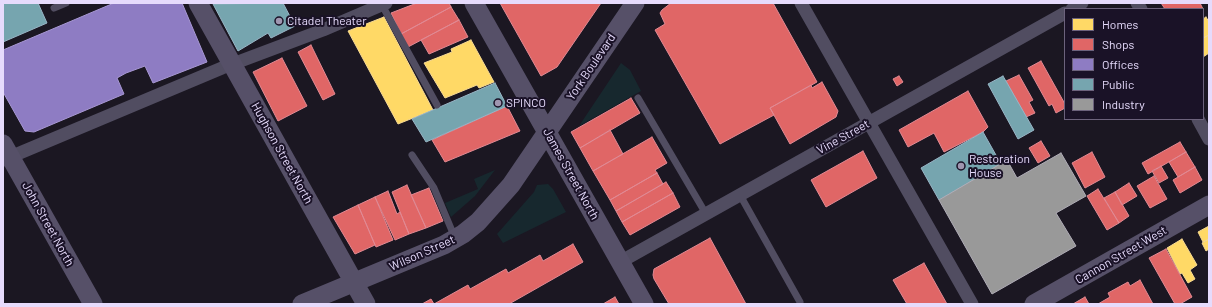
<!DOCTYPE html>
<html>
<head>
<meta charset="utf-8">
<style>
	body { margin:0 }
	#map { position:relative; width:1212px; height:307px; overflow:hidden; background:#1b1722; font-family:Barlow,sans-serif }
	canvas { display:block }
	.frame { position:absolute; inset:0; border:4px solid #e6dbfc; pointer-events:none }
	.legend { position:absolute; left:1064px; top:8px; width:140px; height:112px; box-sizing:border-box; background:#1a1227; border:1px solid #6c627c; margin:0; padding:5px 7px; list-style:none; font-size:12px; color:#e6dbfc }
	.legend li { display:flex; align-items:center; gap:8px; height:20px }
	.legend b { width:20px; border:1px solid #6c627c }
</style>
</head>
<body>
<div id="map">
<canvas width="1212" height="307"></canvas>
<div class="frame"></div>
<ul class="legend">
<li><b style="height:11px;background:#ffd966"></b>Homes</li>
<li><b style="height:11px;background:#e06666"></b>Shops</li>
<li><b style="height:11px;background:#8e7cc3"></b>Offices</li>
<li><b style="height:11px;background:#76a5af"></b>Public</li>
<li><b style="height:11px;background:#999"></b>Industry</li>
</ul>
</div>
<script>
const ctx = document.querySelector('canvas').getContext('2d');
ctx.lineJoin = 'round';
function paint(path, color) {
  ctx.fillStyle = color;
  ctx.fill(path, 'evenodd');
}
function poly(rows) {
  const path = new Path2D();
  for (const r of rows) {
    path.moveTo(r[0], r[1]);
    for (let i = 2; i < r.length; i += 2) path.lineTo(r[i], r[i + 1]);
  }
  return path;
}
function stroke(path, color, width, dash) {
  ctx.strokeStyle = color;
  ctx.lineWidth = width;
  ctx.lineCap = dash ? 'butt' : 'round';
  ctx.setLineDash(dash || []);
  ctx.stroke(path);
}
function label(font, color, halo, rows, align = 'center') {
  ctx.font = font + ' Barlow,sans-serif';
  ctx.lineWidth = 4;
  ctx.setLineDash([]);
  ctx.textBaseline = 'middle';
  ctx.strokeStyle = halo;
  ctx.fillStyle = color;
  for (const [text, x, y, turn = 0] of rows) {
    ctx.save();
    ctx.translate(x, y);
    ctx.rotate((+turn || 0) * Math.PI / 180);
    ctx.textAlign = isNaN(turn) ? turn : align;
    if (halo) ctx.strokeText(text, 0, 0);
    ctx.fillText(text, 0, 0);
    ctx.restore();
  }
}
paint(poly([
	[621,63,630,70,641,91,579,126],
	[495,170,475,196,451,217,445,203,478,189,474,179],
	[548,184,553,189,566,212,503,243,497,234,534,192,537,185]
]), '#17282e');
const homes = poly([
	[384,17,433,110,398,124,348,31,384,17],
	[1206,17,1209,22,1209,35,1203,38,1203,19,1206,17],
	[1209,35,1209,53,1203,57,1203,38,1209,35],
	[471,40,494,82,479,88,477,85,445,98,424,63,452,52,451,49,471,40],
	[1209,226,1209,239,1203,242,1198,232,1209,226],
	[1182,239,1197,265,1190,270,1195,279,1188,283,1182,273,1180,274,1167,248,1182,239],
	[1209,239,1209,249,1206,251,1202,243,1209,239]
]);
paint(homes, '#ffd966');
stroke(homes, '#f8da93', 1);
const shops = poly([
	[417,3,449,3,451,7,401,34,391,13,417,3],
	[500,3,601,3,557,67,541,76,500,3],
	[671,3,773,3,817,82,770,108,774,115,720,144,655,30,665,24,660,13,662,10,671,3],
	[1161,3,1200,3,1203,9,1165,9,1161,3],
	[451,7,459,20,408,47,401,34,451,7],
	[459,20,468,37,429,54,421,40,459,20],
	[311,45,335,94,323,100,298,52,311,45],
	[282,58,307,106,278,121,253,72,282,58],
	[1041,61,1065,104,1065,108,1056,113,1052,104,1049,106,1028,68,1041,61],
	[1019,75,1033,100,1029,102,1035,113,1026,117,1006,81,1019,75],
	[899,76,903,82,897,86,893,79,899,76],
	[822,82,838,111,836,117,790,144,770,108,811,85,812,88,822,82],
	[968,91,988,127,983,132,944,152,934,133,908,147,899,130,968,91],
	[631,98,640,113,580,148,571,132,631,98],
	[507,106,520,131,445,162,432,140,507,106],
	[610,130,623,154,593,171,580,148,610,130],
	[652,137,667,163,655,170,657,173,610,200,593,171,652,137],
	[1041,141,1050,156,1038,163,1029,148,1041,141],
	[1180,142,1186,152,1148,174,1142,163,1180,142],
	[863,151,877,178,826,207,811,180,863,151],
	[1092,152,1105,177,1085,188,1072,163,1092,152],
	[1186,152,1195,167,1178,177,1169,162,1186,152],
	[1161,166,1168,178,1159,183,1152,171,1161,166],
	[1195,167,1202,180,1180,193,1173,180,1195,167],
	[657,173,663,184,616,211,610,200,657,173],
	[1154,176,1167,199,1150,208,1137,186,1154,176],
	[666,182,673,193,622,222,616,211,666,182],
	[1129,183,1137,196,1122,205,1115,192,1129,183],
	[407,185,426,228,409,234,392,192,407,185],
	[429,188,443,221,426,228,411,195,429,188],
	[1098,189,1119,223,1107,230,1087,196,1098,189],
	[388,191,397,214,400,212,409,234,395,240,375,197,388,191],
	[1115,192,1129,216,1119,223,1104,198,1115,192],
	[673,193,680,207,630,235,622,222,673,193],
	[375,197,393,240,376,247,358,205,375,197],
	[358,205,375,245,355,254,333,217,358,205],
	[710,238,746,304,669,304,654,279,653,275,654,269,710,238],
	[573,244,583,262,509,304,422,304,431,299,434,304,468,285,470,289,506,269,508,273,540,255,543,261,573,244],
	[1166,249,1192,297,1180,304,1175,304,1149,258,1166,249],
	[924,263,947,304,907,304,893,280,924,263],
	[1140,280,1153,304,1098,304,1110,297,1108,293,1128,282,1130,286,1140,280],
	[615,297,619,304,603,304,615,297],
	[1085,297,1089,304,1073,304,1085,297]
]);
paint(shops, '#e06666');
stroke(shops, '#e28993', 1);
const offices = poly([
	[114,3,182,3,207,62,153,83,145,66,126,73,117,78,124,94,34,132,25,131,3,92,3,50,114,3]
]);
paint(offices, '#8e7cc3');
stroke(offices, '#a898d4', 1);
const public = poly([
	[3,3,38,3,47,23,3,42,3,3],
	[283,3,295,26,271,38,268,33,238,51,213,4,283,3],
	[1003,76,1034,130,1018,139,988,84,1003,76],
	[495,83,507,106,426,142,412,119,495,83],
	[983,132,1001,164,939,200,921,168,983,132]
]);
paint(public, '#76a5af');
stroke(public, '#98b5c6', 1);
const industry = poly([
	[1061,153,1086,196,1056,213,1076,246,992,294,939,200,1007,160,1017,178,1061,153]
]);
paint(industry, '#999');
stroke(industry, '#b0adb7', 1);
stroke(poly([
	[382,5,437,105],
	[54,8,66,3],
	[638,98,706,214],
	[412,155,434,188,455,238],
	[740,195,800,302]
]), '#514d61', 7);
stroke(poly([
	[801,3,972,304],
	[1137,3,1141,9],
	[1072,9,1082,3],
	[1198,119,1209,139],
	[3,160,222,68,323,30,386,3],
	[620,262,1065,13]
]), '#514d61', 13);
stroke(poly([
	[198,3,366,304],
	[474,3,644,304],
	[3,144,93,304],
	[302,304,444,245,463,234,478,222,511,185,635,3],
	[1034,304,1209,205]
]), '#565068', 19);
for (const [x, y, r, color] of [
	[279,21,4,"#9f96b0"],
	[498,103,4,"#9f96b0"],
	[961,166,4,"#9f96b0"]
]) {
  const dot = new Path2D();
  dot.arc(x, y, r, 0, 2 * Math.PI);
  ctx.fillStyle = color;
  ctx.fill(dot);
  stroke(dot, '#1a1227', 1.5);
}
label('12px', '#e6dbfc', '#1a1227', [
	["Citadel Theater",287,21],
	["SPINCO",506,103],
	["Restoration",969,159],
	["House",969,173]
], 'left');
label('12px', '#e6dbfc', '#1a1227', [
	["York Boulevard",591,67,-56],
	["Vine Street",843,137,-29],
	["Hughson Street North",282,153,61],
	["James Street North",571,174,61],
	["John Street North",48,224,61],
	["Wilson Street",422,253,-24],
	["Cannon Street West",1121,255,-30]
]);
</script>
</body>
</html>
